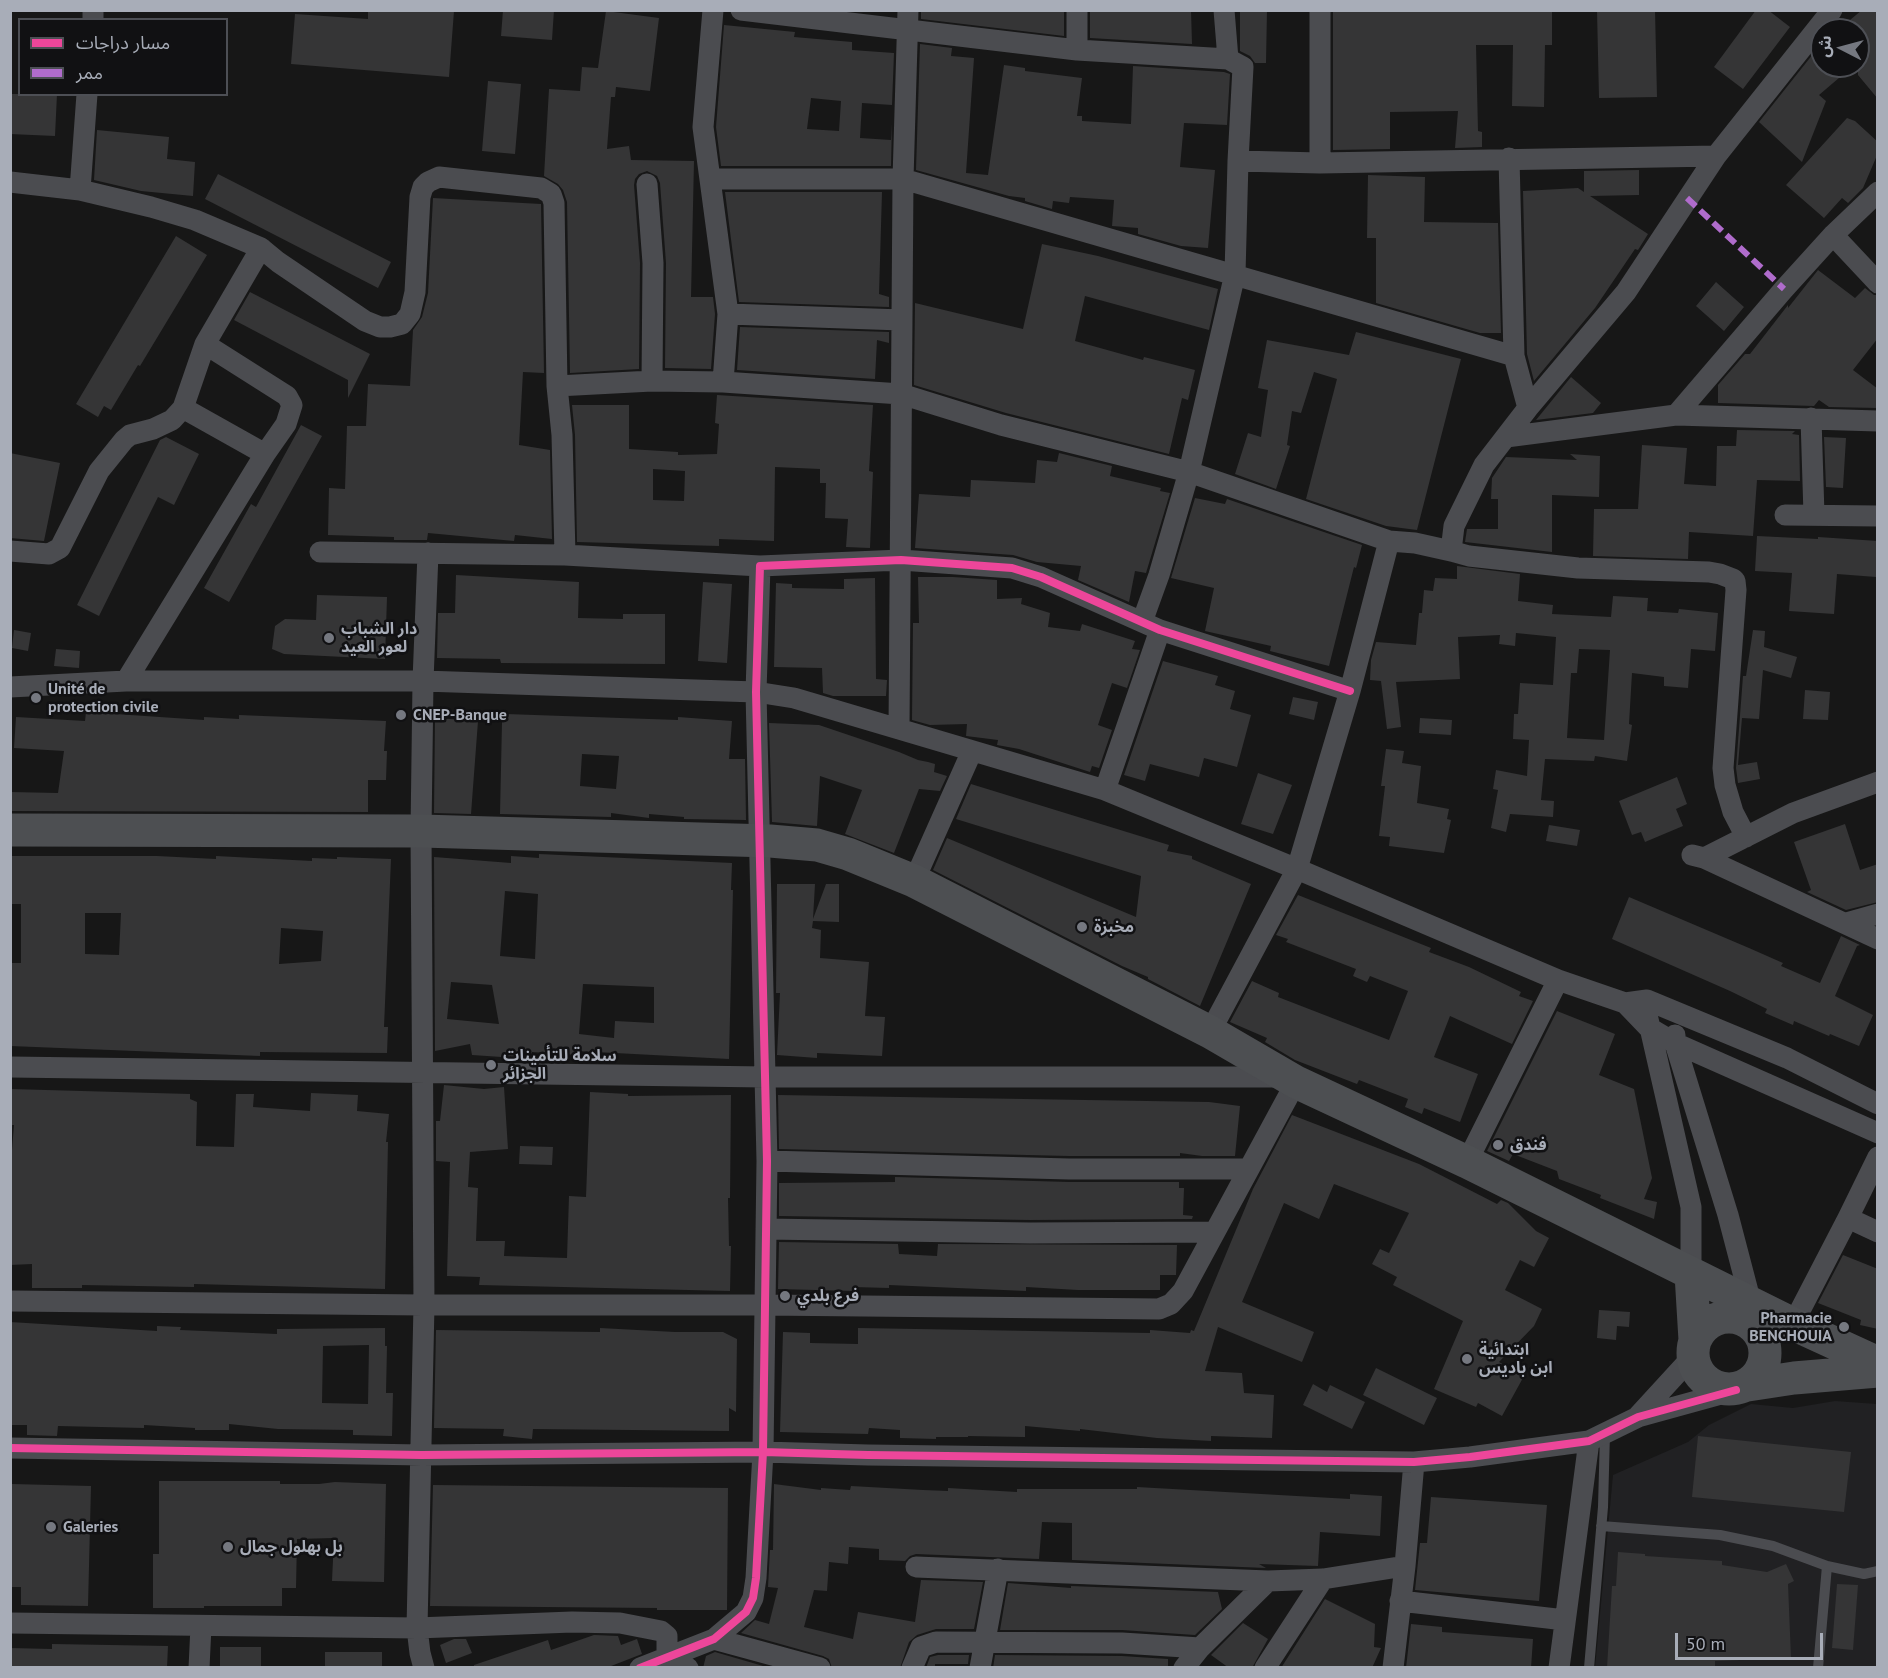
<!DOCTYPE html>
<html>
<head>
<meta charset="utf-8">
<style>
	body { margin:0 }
	#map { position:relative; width:1888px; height:1678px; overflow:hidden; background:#171717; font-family:"PT Sans","Noto Sans Arabic",sans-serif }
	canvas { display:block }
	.frame { position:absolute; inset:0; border:12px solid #a8adb8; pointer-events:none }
	.legend { position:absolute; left:18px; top:18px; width:210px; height:78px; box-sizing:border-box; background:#111113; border:2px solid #4d4f55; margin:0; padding:8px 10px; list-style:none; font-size:18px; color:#a8adb8 }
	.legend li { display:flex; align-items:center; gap:12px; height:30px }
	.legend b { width:30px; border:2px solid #4d4f55 }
	.north { position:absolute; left:1810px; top:18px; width:60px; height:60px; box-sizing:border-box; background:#111113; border:2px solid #4d4f55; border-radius:50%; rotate:276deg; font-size:16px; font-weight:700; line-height:24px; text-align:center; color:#a8adb8 }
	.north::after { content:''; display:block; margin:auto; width:21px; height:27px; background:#757880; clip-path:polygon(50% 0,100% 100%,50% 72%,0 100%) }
	.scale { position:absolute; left:1675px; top:1633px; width:148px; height:27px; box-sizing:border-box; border:3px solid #a8adb8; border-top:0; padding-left:8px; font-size:18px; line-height:21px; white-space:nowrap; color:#a8adb8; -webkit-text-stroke:4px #111113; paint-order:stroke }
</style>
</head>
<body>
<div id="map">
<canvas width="1888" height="1678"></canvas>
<div class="frame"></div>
<ul class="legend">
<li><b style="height:8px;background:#ed469a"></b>مسار دراجات</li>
<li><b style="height:8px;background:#b06ccc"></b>ممر</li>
</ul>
<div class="north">ش</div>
<div class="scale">50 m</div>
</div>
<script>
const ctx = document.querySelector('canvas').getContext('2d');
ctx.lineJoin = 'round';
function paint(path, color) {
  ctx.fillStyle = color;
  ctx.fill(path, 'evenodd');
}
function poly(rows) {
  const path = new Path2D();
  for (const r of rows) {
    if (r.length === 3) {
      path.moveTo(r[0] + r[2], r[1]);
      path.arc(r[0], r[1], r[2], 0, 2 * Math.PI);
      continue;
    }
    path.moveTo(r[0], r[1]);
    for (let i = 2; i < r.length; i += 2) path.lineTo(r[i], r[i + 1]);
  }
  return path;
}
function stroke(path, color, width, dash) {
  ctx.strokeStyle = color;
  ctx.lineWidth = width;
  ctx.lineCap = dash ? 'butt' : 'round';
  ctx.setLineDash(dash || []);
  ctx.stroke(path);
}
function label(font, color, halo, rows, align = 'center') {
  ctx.font = font + ' "PT Sans","Noto Sans Arabic",sans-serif';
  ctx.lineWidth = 5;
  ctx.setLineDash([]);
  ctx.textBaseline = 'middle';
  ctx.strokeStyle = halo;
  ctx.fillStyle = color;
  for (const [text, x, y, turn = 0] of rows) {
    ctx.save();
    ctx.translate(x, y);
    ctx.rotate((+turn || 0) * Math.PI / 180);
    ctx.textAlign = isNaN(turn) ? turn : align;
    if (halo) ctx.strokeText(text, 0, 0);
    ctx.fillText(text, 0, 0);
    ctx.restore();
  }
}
paint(poly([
	[1835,1401,1877,1404,1877,1667,1595,1668,1613,1475,1688,1442,1709,1425,1751,1404,1793,1408]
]), '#212123');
paint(poly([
	[368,10,454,11,449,77,291,64,295,14,368,19],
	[503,10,554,10,552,40,501,36],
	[921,10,1064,10,1064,36,921,19],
	[1090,10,1191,10,1192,44,1090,38],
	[1240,10,1267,10,1266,63,1255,63,1250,56,1240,51],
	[1333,10,1552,10,1552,45,1545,45,1544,107,1512,106,1513,45,1476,45,1478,131,1482,132,1482,147,1455,148,1458,111,1390,112,1390,149,1333,150],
	[1597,10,1655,10,1657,97,1599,98],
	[1756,10,1768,10,1790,27,1743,89,1714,67],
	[1862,10,1878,10,1878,99,1858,75,1858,30,1838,30],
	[606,11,659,18,650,91,616,87,615,97,611,97,607,149,629,146,631,160,694,161,691,297,713,297,715,314,711,369,665,368,666,263,660,183,657,176,647,171,639,174,635,179,634,185,640,263,639,369,570,373,567,202,563,190,558,184,544,176,549,89,580,91,582,67,598,68],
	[724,25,795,32,794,37,852,42,852,50,894,53,892,105,862,103,860,138,891,140,892,123,891,166,721,166,716,127],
	[811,98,841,101,839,131,807,129],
	[920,44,952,48,951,56,974,58,966,173,988,175,1004,65,1025,68,1025,71,1082,78,1077,116,1082,116,1082,121,1131,124,1133,66,1224,72,1230,74,1227,125,1184,123,1180,167,1215,170,1208,248,1181,246,1138,234,1138,228,1112,226,1114,200,1070,197,1069,203,1053,201,1052,209,1025,201,1025,198,1009,196,916,170],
	[1822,46,1822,66,1853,66,1819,95,1826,101,1802,162,1759,122,1813,54],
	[488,81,521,84,515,154,482,151],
	[10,94,57,94,55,136,10,134],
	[1847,118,1855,121,1878,142,1878,153,1863,188,1848,203,1842,198,1824,218,1786,185],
	[97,130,169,137,167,159,195,162,193,196,141,191,94,180],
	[1639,170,1639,195,1590,196,1648,234,1638,250,1635,249,1595,308,1534,381,1527,354,1523,191,1578,188,1584,192,1584,171],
	[218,174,391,262,378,288,205,199],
	[1368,175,1425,177,1424,222,1498,223,1501,333,1480,333,1376,303,1376,238,1367,238],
	[725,192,882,192,879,294,889,297,889,307,739,302],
	[433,198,541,204,544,373,523,372,519,445,550,450,552,539,515,535,514,541,428,533,427,540,394,540,394,537,328,535,329,488,345,489,347,426,366,426,368,384,410,386,413,330,422,317,428,293],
	[176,236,207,255,140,366,138,365,111,410,104,406,98,417,76,404],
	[1042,244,1098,256,1218,289,1209,330,1085,296,1075,341,1143,360,1144,357,1195,370,1188,400,1182,398,1169,454,1006,413,914,385,915,303,1023,329],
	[1818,270,1855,298,1865,288,1874,295,1878,295,1878,338,1853,370,1878,389,1878,408,1829,407,1819,400,1814,406,1718,403,1718,385,1745,354,1750,354,1788,305,1788,308],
	[1716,282,1744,307,1724,331,1696,306],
	[250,292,370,354,348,398,348,380,234,320],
	[740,327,889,332,889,343,877,340,875,379,737,370],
	[1356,332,1461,359,1417,530,1386,526,1306,499,1337,379,1314,372,1301,413,1292,411,1287,445,1290,446,1276,489,1235,474,1248,433,1261,437,1268,390,1258,388,1267,340,1349,355],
	[1571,377,1601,403,1593,413,1536,420],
	[717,395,873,405,869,471,873,472,870,548,846,547,848,519,825,518,826,483,820,483,820,469,775,467,774,541,719,539,719,546,577,542,575,435,572,405,629,405,629,449,678,452,678,455,717,454,719,424,715,423],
	[653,469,685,471,684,501,653,500],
	[301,425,322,436,229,602,204,588,251,504,256,507],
	[1737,430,1795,431,1792,434,1799,435,1800,481,1757,480,1753,536,1689,532,1688,559,1593,556,1594,509,1638,509,1642,445,1687,448,1684,484,1716,486,1717,446,1736,446],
	[166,437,199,454,174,505,158,497,99,616,77,605,160,440],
	[1824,437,1846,438,1843,488,1826,487],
	[10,453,60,463,44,541,10,538],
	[1059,453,1112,466,1110,476,1161,488,1160,491,1170,493,1146,573,1135,571,1129,602,1078,580,1081,566,1037,562,1013,555,915,548,919,494,970,497,971,480,1035,483,1037,460,1057,462],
	[1570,454,1600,456,1599,497,1552,495,1552,552,1465,542,1467,529,1498,529,1498,499,1491,499,1492,478,1506,457,1577,460],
	[1195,498,1225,504,1227,499,1362,545,1356,568,1354,567,1329,666,1270,651,1271,646,1205,631,1214,588,1171,578],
	[1757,536,1818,539,1818,537,1878,541,1876,577,1837,574,1834,614,1789,611,1792,573,1755,571],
	[1457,566,1520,574,1518,601,1553,605,1552,614,1611,617,1613,596,1648,598,1647,611,1678,613,1679,609,1718,613,1715,651,1691,649,1688,688,1664,686,1664,677,1632,673,1629,724,1632,725,1627,761,1595,756,1594,761,1545,759,1541,800,1554,801,1553,817,1510,814,1506,832,1491,828,1498,790,1493,789,1496,770,1527,776,1529,740,1513,739,1514,714,1518,714,1520,683,1553,685,1556,637,1516,633,1515,646,1499,644,1500,635,1458,637,1460,679,1396,682,1401,727,1387,729,1381,681,1370,680,1371,660,1376,642,1416,645,1419,613,1422,613,1424,590,1433,591,1435,578,1457,579],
	[1579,649,1610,650,1604,740,1567,738,1571,673,1577,673],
	[456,575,579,582,578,618,623,619,623,614,665,614,665,664,501,663,500,659,437,658,438,613,455,613],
	[918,577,953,577,997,580,997,599,1022,598,1021,604,1050,613,1048,627,1080,631,1082,624,1135,641,1132,649,1140,650,1127,688,1112,683,1098,725,1112,730,1099,768,1092,766,1090,772,1019,749,997,745,998,740,966,736,967,724,930,725,912,720,913,623,919,623],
	[875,578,876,679,887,680,886,696,833,696,823,693,822,668,774,667,776,583,792,584,792,588,844,589,844,579],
	[703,582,732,584,727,663,698,661],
	[317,595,387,597,385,659,284,654,272,649,275,626,285,619,316,620],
	[14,630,31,633,28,651,12,648],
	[1753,630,1765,631,1764,647,1797,657,1791,678,1763,670,1759,719,1742,718,1738,765,1757,762,1760,779,1738,783,1736,768,1743,676,1746,676],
	[56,649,80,651,79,668,54,666],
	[1163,661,1218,676,1215,685,1235,691,1230,709,1251,715,1237,767,1204,758,1199,777,1150,764,1145,781,1124,775],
	[1805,690,1830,692,1828,720,1803,719],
	[1293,697,1318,702,1314,720,1289,714],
	[86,712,204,720,204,717,239,719,239,715,386,721,384,751,387,751,386,780,368,780,368,812,10,811,10,792,58,793,64,751,14,748,16,717,85,721],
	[506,714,678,720,678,717,732,721,729,759,745,759,746,820,684,819,684,817,649,814,649,818,611,813,611,817,500,814,502,722,506,722],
	[582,754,619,756,616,789,580,786],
	[435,718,478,721,471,814,434,813],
	[1420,718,1452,720,1451,735,1419,733],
	[769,723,819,725,899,752,918,760,928,762,935,764,934,772,947,776,940,791,919,789,894,853,845,834,862,790,820,776,817,826,772,822],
	[1386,749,1404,751,1402,763,1421,766,1417,803,1449,809,1447,819,1451,820,1444,853,1389,846,1390,837,1379,836,1385,786,1381,786],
	[1258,773,1292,785,1273,834,1241,824],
	[1677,777,1687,804,1676,809,1683,826,1645,842,1641,832,1632,835,1619,801],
	[971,784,1169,845,1167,851,1192,856,1192,859,1251,884,1200,1006,1148,979,1148,977,1122,966,933,870,947,838,1136,917,1141,876,956,819],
	[1845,824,1860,870,1878,864,1878,902,1846,910,1807,892,1811,890,1794,842],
	[1549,825,1580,830,1577,846,1546,841],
	[539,854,732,863,731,890,733,890,729,1059,577,1051,577,1055,532,1052,531,1059,472,1055,470,1044,435,1051,434,857,511,863,511,856,539,858],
	[505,891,538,894,535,959,500,956],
	[451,982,492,985,499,1024,447,1019],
	[583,984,654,987,654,1023,615,1021,614,1038,579,1034],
	[10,856,157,856,216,859,216,856,312,861,312,858,337,859,337,857,391,859,384,1027,388,1027,387,1053,260,1052,260,1056,10,1046,12,963,21,963,21,904,10,904],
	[85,913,121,913,119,955,85,954],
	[281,928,323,931,321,961,279,964],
	[777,884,815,884,813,919,826,884,839,884,839,922,813,921,812,928,821,930,820,958,869,962,865,1016,885,1017,882,1056,817,1053,817,1058,777,1055,780,993,776,993],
	[1298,895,1431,948,1429,952,1469,967,1521,992,1519,996,1533,1001,1512,1044,1450,1016,1434,1057,1478,1074,1460,1122,1424,1108,1422,1114,1405,1107,1408,1099,1359,1080,1357,1084,1295,1060,1265,1042,1267,1038,1230,1022,1252,981,1279,993,1278,997,1389,1040,1408,991,1370,976,1367,982,1353,976,1356,969,1286,942,1288,939,1276,935],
	[1629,897,1749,948,1783,963,1781,966,1820,983,1841,936,1860,945,1857,946,1835,996,1873,1015,1859,1046,1830,1034,1829,1036,1794,1021,1793,1025,1765,1013,1767,1009,1730,991,1612,939],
	[1557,1011,1615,1034,1599,1075,1634,1089,1652,1178,1644,1199,1657,1202,1654,1219,1600,1198,1601,1195,1559,1179,1557,1171,1513,1154,1509,1161,1487,1151],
	[444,1085,484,1089,504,1087,508,1149,470,1152,468,1187,478,1188,476,1241,505,1241,504,1256,567,1258,569,1196,586,1197,590,1092,628,1094,628,1096,731,1095,730,1198,728,1198,729,1246,731,1246,730,1291,479,1285,480,1277,447,1276,450,1162,436,1161,436,1121,440,1121],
	[10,1089,190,1094,190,1099,197,1102,196,1146,234,1147,236,1094,254,1094,253,1107,310,1111,311,1093,358,1095,357,1111,389,1114,386,1142,388,1142,385,1289,194,1284,194,1287,82,1285,82,1288,32,1288,32,1264,10,1265,10,1174,14,1125,10,1125],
	[778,1095,1209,1102,1240,1106,1235,1156,1202,1156,1180,1153,1180,1156,1069,1156,779,1149],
	[1292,1115,1419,1164,1497,1204,1501,1200,1508,1203,1536,1231,1549,1238,1534,1267,1520,1260,1505,1290,1542,1309,1534,1326,1499,1362,1524,1376,1502,1416,1478,1403,1476,1407,1434,1389,1463,1321,1393,1285,1397,1277,1372,1264,1380,1249,1389,1253,1409,1213,1334,1184,1319,1219,1284,1203,1242,1302,1314,1332,1302,1362,1218,1327,1205,1371,1242,1373,1244,1393,1274,1395,1272,1438,1211,1436,1211,1441,1157,1438,1080,1429,1080,1431,1025,1426,1025,1437,968,1436,968,1437,936,1437,936,1439,900,1438,900,1430,869,1428,868,1434,780,1432,783,1332,810,1333,810,1343,858,1344,858,1328,1150,1333,1150,1330,1190,1333,1191,1330,1194,1331,1253,1189],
	[520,1146,553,1147,552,1165,519,1164],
	[895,1177,1069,1182,1179,1182,1179,1188,1184,1188,1183,1215,1193,1216,1192,1219,1030,1220,779,1216,779,1183,895,1182],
	[779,1242,898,1244,899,1254,937,1256,938,1244,1177,1245,1176,1275,1160,1275,1160,1290,1078,1290,1026,1287,1026,1291,889,1285,889,1288,853,1287,853,1291,778,1289],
	[1843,1255,1878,1269,1878,1329,1860,1325,1861,1320,1818,1303],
	[1599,1310,1630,1312,1629,1327,1617,1326,1616,1340,1597,1338],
	[10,1322,157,1331,157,1326,181,1327,180,1330,277,1334,277,1329,385,1328,385,1346,387,1346,386,1393,393,1393,392,1436,353,1435,353,1430,278,1429,229,1424,229,1430,195,1430,195,1428,144,1425,144,1428,58,1426,57,1436,27,1435,27,1425,11,1425],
	[369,1345,368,1404,322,1403,323,1346],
	[600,1328,675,1332,723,1332,737,1339,736,1412,729,1408,729,1431,533,1429,532,1439,503,1436,504,1429,434,1428,436,1330,600,1332],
	[1376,1368,1437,1398,1424,1425,1363,1395],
	[1313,1384,1327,1392,1330,1385,1365,1402,1352,1429,1303,1405],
	[1698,1436,1851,1452,1844,1512,1692,1497],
	[159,1481,280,1481,280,1484,319,1484,335,1482,386,1484,384,1582,332,1581,334,1538,297,1539,296,1588,282,1588,282,1606,204,1606,204,1608,153,1608,153,1554,159,1554],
	[12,1484,91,1486,88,1606,21,1605,21,1587,10,1587],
	[774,1484,821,1490,821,1488,850,1490,851,1486,923,1490,948,1491,948,1488,1017,1492,1017,1489,1137,1489,1137,1487,1350,1499,1350,1494,1382,1496,1380,1536,1320,1532,1318,1566,1259,1564,1266,1568,1072,1560,1072,1523,1042,1522,1039,1559,916,1554,910,1556,905,1561,879,1560,879,1549,849,1547,848,1564,829,1562,827,1591,814,1590,804,1627,853,1639,858,1612,915,1622,921,1580,983,1582,974,1629,936,1629,917,1635,909,1642,900,1668,832,1668,829,1659,823,1656,741,1633,755,1620,769,1624,778,1588,768,1587,770,1550,773,1550],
	[433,1485,728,1488,727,1610,657,1610,657,1608,430,1606],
	[1431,1497,1547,1505,1539,1601,1415,1590,1420,1543,1427,1543],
	[1618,1552,1645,1554,1645,1556,1722,1561,1722,1565,1767,1572,1786,1564,1794,1581,1788,1584,1791,1658,1715,1661,1715,1668,1607,1668,1612,1586,1616,1586],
	[1008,1583,1071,1588,1071,1586,1218,1592,1222,1609,1195,1635,1122,1630,1000,1630],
	[1837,1584,1858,1585,1853,1650,1832,1648],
	[1325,1599,1375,1624,1374,1647,1381,1648,1372,1668,1281,1668],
	[1243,1623,1268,1639,1252,1668,1229,1668,1211,1655],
	[1411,1624,1442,1627,1442,1632,1533,1639,1531,1668,1406,1668],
	[594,1635,618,1636,621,1645,637,1639,642,1654,606,1668,474,1668,474,1665,548,1640,551,1650],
	[454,1639,466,1639,472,1653,446,1663,440,1645],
	[52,1644,168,1646,167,1668,10,1668,10,1648,52,1649],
	[220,1647,261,1647,261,1668,220,1668],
	[325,1652,382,1652,382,1668,325,1668],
	[715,1652,770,1668,703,1668,706,1656],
	[938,1655,969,1655,968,1664,935,1664,935,1668,926,1668,930,1657],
	[995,1655,1122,1656,1168,1659,1168,1668,993,1668]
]), '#353536');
stroke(poly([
	[1601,1526,1720,1535,1773,1546,1827,1566,1864,1574,1878,1571],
	[1589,1668,1603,1507,1605,1433],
	[1818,1668,1827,1566]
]), '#4b4c50', 10);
stroke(poly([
	[713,10,703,127,728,314,723,382],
	[741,10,1077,50,1228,59],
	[1320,10,1320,163],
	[93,20,93,10],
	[1077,50,1077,10],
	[1509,158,1514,356],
	[1238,161,1320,163,1716,156],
	[710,179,903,179,1514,356,1528,408],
	[10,182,80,190,151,207,195,220,261,248],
	[647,184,653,263,652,381],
	[80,190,87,94],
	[1833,235,1878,283],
	[728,314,902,320],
	[557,386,652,381,723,382,901,394,1001,425,1189,472,1389,541,1415,543,1451,551,1454,526,1484,465,1528,408,1626,292,1716,156,1832,10],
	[1676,415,1784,289,1833,235,1878,192],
	[1811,418,1814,515],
	[1506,437,1676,415,1878,421],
	[265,454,183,408,205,344,261,248,278,262,365,321,380,327,390,327,402,324,410,314,415,292,420,197,423,187,428,182,439,177,541,188,551,194,554,203,557,386,562,435,565,555],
	[1785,515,1878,516],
	[10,551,49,554,60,548,99,471,124,440,130,435,153,429,172,420,183,408],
	[1451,551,1469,556,1578,568,1709,572,1720,574,1733,579,1735,581,1736,590,1723,768,1725,785,1733,812,1746,837],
	[320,552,565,555,760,566],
	[1142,622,1159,575,1189,472,1235,274,1238,161,1243,67,1228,59,1224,10],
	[126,681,265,454,286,424,292,405,287,396,205,344],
	[10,687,126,681,423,681,756,692,794,698,1105,790,1297,869,1558,980,1625,1003],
	[899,729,903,179,908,10],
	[1105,790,1160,630],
	[1692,855,1704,858,1878,939],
	[1704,858,1793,813,1878,782],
	[914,881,972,751],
	[1846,923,1878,914],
	[1648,1019,1691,1207,1691,1274],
	[1210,1032,1297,869,1350,691,1389,541],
	[1675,1035,1675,1043,1728,1215,1751,1303],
	[10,1067,766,1077,1282,1077],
	[1878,1104,1787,1058,1647,1000,1625,1003,1648,1027,1675,1043,1878,1133],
	[767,1161,1069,1169,1248,1169],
	[1467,1162,1558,980],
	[1848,1218,1878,1232],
	[766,1229,1030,1233,1213,1232],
	[10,1301,424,1305,764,1305,1159,1309,1171,1304,1183,1291,1296,1082],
	[1793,1324,1848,1218,1878,1157],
	[1638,1416,1693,1356],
	[10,1448,422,1455,763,1452,868,1455,1414,1462,1470,1457,1589,1441,1638,1417,1736,1390],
	[916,1567,1268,1581,1323,1579,1405,1566],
	[1400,1601,1565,1620],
	[10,1623,417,1628,572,1622,620,1623,661,1631,667,1636,667,1657,688,1668],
	[714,1639,820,1668],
	[199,1668,201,1626],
	[424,1668,420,1653,417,1628,424,1305,421,831,423,681,428,553],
	[640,1668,714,1639,746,1612,753,1598,756,1578,763,1452,767,1161,756,692,760,566,901,560,1012,568,1041,577,1160,630,1350,691],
	[912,1668,921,1647,936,1642,1122,1643,1200,1648],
	[980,1668,998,1569],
	[1184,1668,1200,1648,1268,1581],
	[1265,1668,1323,1579],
	[1393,1668,1405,1566,1414,1462],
	[1559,1668,1589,1441]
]), '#4b4c50', 21);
stroke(poly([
	[10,830,421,831,770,841,817,845,848,854,914,881,1210,1032,1296,1082,1467,1162,1793,1324,1878,1363],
	[1691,1274,1695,1340],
	[1729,1353,36],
	[1748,1385,1794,1378,1878,1371]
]), '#4d4f52', 33);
stroke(poly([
	[1687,198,1784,289]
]), '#b06ccc', 6, [12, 6]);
stroke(poly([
	[10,1448,422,1455,763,1452,868,1455,1414,1462,1470,1457,1589,1441,1638,1417,1736,1390],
	[640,1668,714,1639,746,1612,753,1598,756,1578,763,1452,767,1161,756,692,760,566,901,560,1012,568,1041,577,1160,630,1350,691]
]), '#ed469a', 8);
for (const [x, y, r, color] of [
	[329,638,6,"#757880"],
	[36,698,6,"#757880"],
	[401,715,6,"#757880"],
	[1082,927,6,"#757880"],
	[491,1065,6,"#757880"],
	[1498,1145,6,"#757880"],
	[785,1296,6,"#757880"],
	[1844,1327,6,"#757880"],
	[1467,1359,6,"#757880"],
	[51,1527,6,"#757880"],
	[228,1547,6,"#757880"]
]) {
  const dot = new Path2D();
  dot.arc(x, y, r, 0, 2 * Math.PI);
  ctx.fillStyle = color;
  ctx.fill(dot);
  stroke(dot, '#111113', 2);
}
label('bold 16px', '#a8adb8', '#111113', [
	["دار الشباب",341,629],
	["لعور العيد",341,647],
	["Unité de",48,689],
	["protection civile",48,707],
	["CNEP-Banque",413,715],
	["مخبزة",1094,927],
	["سلامة للتأمينات",503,1056],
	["الجزائر",503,1074],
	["فندق",1510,1145],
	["فرع بلدي",797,1296],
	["Pharmacie",1832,1318,"right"],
	["BENCHOUIA",1832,1336,"right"],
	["ابتدائية",1479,1350],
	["ابن باديس",1479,1368],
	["Galeries",63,1527],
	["بل بهلول جمال",240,1547]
], 'left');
</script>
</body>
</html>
